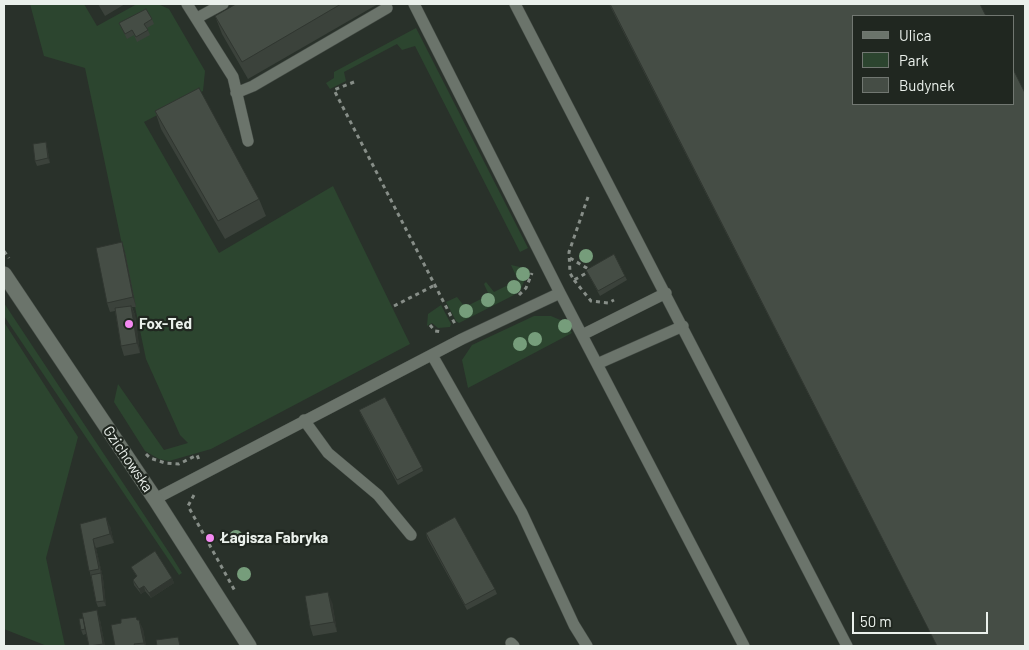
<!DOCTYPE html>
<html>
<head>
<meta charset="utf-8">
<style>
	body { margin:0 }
	#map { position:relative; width:1029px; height:650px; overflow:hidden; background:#29312a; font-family:Barlow,sans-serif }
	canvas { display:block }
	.frame { position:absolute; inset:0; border:5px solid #eaf0eb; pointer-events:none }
	.legend { position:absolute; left:852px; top:15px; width:162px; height:90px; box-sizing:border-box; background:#202720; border:1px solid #717771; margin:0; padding:6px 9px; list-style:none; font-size:15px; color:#eaf0eb }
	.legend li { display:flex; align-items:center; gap:10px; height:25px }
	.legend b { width:25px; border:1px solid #717771 }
	.scale { position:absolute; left:852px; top:612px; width:136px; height:22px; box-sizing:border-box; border:2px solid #eaf0eb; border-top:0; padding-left:6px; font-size:15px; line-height:18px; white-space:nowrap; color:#eaf0eb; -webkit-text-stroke:4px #202720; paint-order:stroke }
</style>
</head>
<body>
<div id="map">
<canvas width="1029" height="650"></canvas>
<div class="frame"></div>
<ul class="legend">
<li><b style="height:6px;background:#6b746b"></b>Ulica</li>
<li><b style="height:14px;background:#2c452f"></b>Park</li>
<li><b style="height:14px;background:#454d45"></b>Budynek</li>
</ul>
<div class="scale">50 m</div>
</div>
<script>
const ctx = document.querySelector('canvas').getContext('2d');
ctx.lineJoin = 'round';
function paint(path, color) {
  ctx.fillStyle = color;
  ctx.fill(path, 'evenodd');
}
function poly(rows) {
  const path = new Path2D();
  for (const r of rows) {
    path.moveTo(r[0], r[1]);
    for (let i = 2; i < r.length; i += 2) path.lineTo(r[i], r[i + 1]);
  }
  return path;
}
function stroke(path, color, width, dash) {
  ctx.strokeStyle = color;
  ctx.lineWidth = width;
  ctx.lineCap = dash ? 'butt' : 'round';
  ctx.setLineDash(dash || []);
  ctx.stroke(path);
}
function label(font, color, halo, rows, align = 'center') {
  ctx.font = font + ' Barlow,sans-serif';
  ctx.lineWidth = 4.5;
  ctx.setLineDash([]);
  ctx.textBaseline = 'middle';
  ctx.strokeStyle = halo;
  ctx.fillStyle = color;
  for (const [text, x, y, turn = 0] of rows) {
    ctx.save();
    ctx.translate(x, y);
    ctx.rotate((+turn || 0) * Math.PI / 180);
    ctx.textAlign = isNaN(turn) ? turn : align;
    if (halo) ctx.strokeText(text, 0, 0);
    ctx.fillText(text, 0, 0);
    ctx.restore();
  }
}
paint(poly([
	[30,4,84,4,97,26,137,4,158,4,169,9,205,71,203,91,144,122,219,253,333,186,410,344,211,449,169,461,159,459,145,451,114,402,118,384,164,450,188,443,180,435,146,359,85,68,44,56],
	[416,28,528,248,520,252,415,46,402,50,397,44,344,72,346,81,330,89,326,83,334,78,334,72],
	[511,265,529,269,521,289,514,295,459,323,456,321,446,302,457,297,465,307,489,295,484,284,486,282,494,292,518,280],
	[4,303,172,557,182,573,179,575,4,316],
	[441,305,451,324,450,327,438,328,432,323,427,326,428,314],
	[534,316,551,316,565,322,572,333,468,388,462,360,472,345],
	[4,322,78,437,46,558,65,646,47,646,4,629]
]), '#2c452f');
const service = poly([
	[187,4,233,77,248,141],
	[414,4,560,293,744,646],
	[515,4,847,646],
	[197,18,223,4],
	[236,93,253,86,387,8],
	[582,335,666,293],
	[432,355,522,513,574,625,587,646],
	[597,364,683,326],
	[304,420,328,453,378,495,411,535],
	[155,499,462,339,560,293],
	[511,643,514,646]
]);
const tertiary = poly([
	[4,274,155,499,249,646]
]);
stroke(service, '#464d47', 12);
stroke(tertiary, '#464d47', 16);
stroke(poly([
	[354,82,334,90,456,326],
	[588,197,569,252,570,273,574,280,590,271],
	[4,251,9,258],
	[570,258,590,270],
	[574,280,591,301,608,303,614,300],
	[519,295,526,288,532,273],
	[394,306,435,285],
	[430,325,435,331,442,332],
	[146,454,150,458,165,463,179,464,197,455,199,460],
	[194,495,188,506,236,593]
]), '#878e88', 3, [4, 4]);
stroke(service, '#6b746b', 11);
stroke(tertiary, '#6b746b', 15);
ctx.fillStyle = '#769d7b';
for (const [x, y] of [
	[586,256],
	[523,274],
	[514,287],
	[488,300],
	[466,311],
	[565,326],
	[535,339],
	[520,344],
	[236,537],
	[244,574]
]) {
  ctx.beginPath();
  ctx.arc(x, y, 7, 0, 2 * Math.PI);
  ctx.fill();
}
paint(poly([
	[98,4,125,4,105,16],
	[236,4,378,4,248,79,222,34,215,16],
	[609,4,980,4,1025,646,937,646],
	[152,19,154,24,147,28,150,35,137,42,134,35,127,39,119,23],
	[155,111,259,199,266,216,225,239,161,129],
	[46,142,47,147,50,163,37,166,35,161],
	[125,252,136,307,132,307,135,315,140,353,124,356,121,346,115,311,110,312,107,303],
	[586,270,625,276,627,280,600,296,588,274],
	[359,410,422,467,423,471,398,485,361,415],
	[80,524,110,526,114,543,96,548,103,578,106,606,98,607,96,602],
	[426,533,495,589,497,594,467,610,427,538],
	[131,567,172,578,174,583,151,598,145,591,141,594,134,585,133,580,137,577],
	[332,602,337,632,313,636,310,626],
	[100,620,105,646,89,646,86,634,83,635,81,630],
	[137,620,143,629,146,646,115,646]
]), '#3b423b');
paint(poly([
	[46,142,47,147,50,163,48,158],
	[122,242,125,252,136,307,133,297],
	[131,306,135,315,140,353,137,343],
	[106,517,110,526,114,543,110,534],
	[93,539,96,548,103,578,106,606,104,601,101,573],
	[172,578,174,583,151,598,149,593],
	[144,586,145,591,141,594,139,589],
	[328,592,332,602,337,632,334,622],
	[97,610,100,620,105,646,104,646,103,644],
	[139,620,143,629,146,646,145,646,144,643]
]), '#303630');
const building = poly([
	[236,4,341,4,242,62,215,16,236,4],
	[610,4,980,4,986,16,853,16,853,104,1013,104,1013,69,1025,93,1025,646,937,646,610,4],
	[146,9,152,19,144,24,148,30,136,37,132,30,125,34,119,23,146,9],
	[199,88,259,199,218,221,155,111,199,88],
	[46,142,48,158,35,161,33,144,46,142],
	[122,242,133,297,107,303,96,248,122,242],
	[614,254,625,276,598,291,586,270,614,254],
	[131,306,137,343,121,346,115,308,131,306],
	[385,397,422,467,397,480,359,410,385,397],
	[106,517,110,534,93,539,99,569,89,571,80,524,106,517],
	[455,517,495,589,465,605,426,533,455,517],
	[155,551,172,578,149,593,144,586,139,589,133,580,137,576,131,567,155,551],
	[101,573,104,601,96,602,91,575,101,573],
	[328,592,334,622,310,626,305,596,328,592],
	[97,610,103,644,89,646,82,613,97,610],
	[136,617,137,620,139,620,144,643,134,644,135,646,115,646,111,625,121,623,121,619,136,617],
	[83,618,85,629,81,630,79,619,83,618],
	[178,637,180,646,157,646,156,640,178,637]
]);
paint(building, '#454d45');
stroke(building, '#303630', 1);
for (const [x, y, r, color] of [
	[129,324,5,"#f489f1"],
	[210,538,5,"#f489f1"]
]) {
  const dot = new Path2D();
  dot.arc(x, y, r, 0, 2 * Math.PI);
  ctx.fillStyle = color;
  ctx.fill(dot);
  stroke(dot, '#202720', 2);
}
label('bold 15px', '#eaf0eb', '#202720', [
	["Fox-Ted",139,324],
	["Łagisza Fabryka",220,538]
], 'left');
label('15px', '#eaf0eb', '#202720', [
	["Gzichowska",128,459,56]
]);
</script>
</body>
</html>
